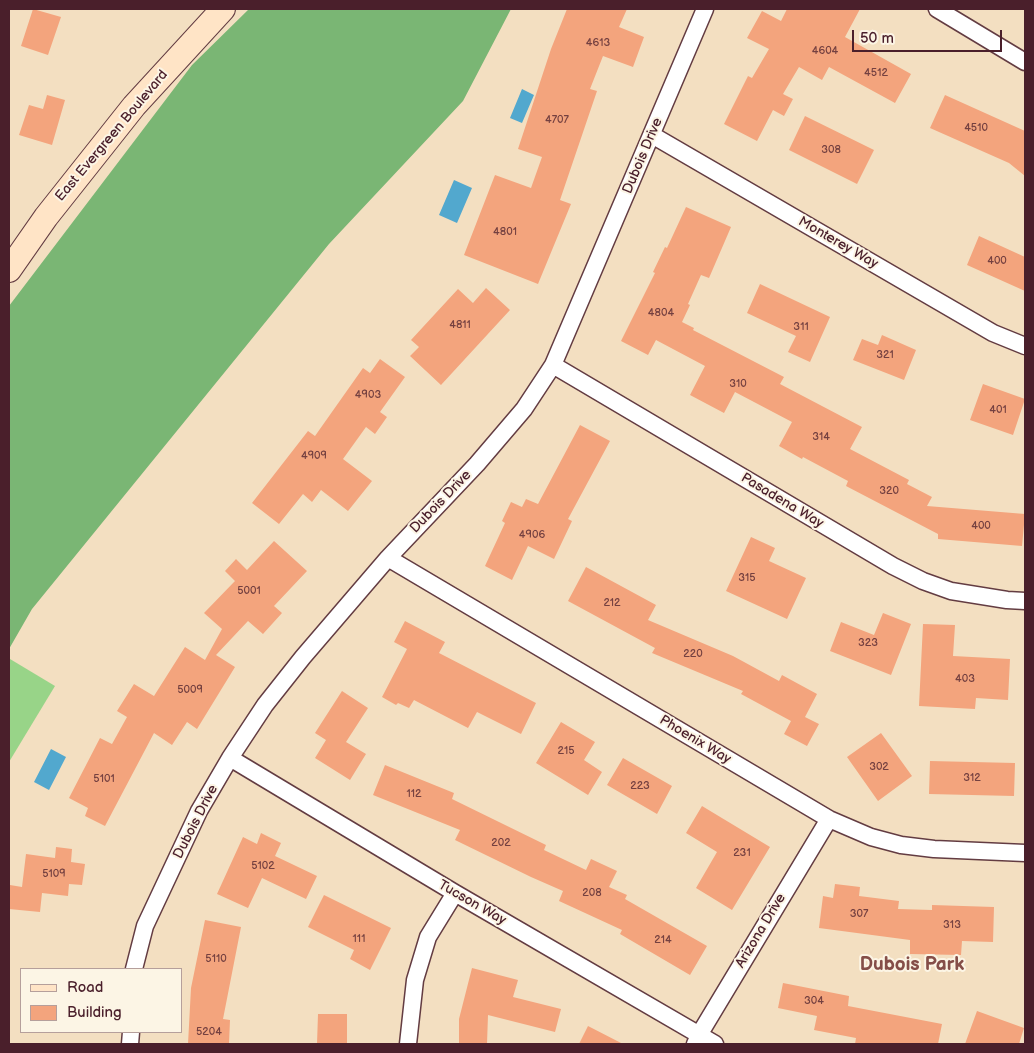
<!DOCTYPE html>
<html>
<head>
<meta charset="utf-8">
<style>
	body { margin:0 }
	#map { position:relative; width:1034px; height:1053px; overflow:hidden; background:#f3dfc1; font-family:"Balsamiq Sans",sans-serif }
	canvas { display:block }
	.frame { position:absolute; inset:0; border:10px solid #4a1f2b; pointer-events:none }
	.legend { position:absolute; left:20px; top:968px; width:162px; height:65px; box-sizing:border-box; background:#fcf5e5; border:1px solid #b59f9b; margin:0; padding:6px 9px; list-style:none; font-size:15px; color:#4a1f2b }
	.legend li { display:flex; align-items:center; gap:10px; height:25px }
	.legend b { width:25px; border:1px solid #b59f9b }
	.scale { position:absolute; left:852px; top:30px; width:150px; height:22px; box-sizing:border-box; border:2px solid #4a1f2b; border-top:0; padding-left:6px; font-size:15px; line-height:18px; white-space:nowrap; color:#4a1f2b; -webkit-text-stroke:4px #fcf5e5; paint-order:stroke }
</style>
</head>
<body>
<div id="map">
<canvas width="1034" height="1053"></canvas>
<div class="frame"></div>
<ul class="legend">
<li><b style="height:6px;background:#ffe4c6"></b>Road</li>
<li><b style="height:14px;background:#f3a47d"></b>Building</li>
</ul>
<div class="scale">50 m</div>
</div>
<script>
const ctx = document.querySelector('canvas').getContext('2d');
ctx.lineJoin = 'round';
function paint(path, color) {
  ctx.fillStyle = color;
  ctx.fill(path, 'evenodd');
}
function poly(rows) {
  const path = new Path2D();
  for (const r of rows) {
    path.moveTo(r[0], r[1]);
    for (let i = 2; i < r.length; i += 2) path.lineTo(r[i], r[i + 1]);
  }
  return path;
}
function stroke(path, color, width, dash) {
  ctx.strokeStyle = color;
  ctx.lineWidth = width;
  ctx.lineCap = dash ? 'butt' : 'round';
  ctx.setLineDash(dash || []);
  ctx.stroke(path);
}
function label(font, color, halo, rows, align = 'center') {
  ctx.font = font + ' "Balsamiq Sans",sans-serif';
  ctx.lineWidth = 4;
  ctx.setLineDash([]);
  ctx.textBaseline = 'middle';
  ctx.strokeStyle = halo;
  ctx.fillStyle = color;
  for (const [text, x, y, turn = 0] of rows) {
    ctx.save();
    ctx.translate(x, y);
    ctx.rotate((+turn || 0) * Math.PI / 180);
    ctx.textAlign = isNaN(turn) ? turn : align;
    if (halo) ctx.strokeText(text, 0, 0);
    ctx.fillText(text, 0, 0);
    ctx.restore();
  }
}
paint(poly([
	[10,659,55,686,9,762,9,662]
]), '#98d488');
paint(poly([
	[249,9,511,9,463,101,329,244,32,609,9,649,9,306,192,65]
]), '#7ab674');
paint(poly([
	[522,89,534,95,522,123,510,118],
	[454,180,472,188,457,223,439,215],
	[51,749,66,757,49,790,34,782]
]), '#52a8ce');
paint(poly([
	[33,9,61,17,48,55,21,46],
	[567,9,627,9,619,27,644,37,633,67,603,56,590,89,597,91,560,200,571,204,538,284,464,255,495,175,531,188,542,157,518,149,551,49],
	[787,9,860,9,845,37,911,74,895,103,829,67,822,80,799,67,783,94,793,99,784,116,773,110,757,141,724,124,748,76,752,78,769,49,747,38,762,11,781,21],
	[47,95,65,100,52,145,19,135,29,105,43,109],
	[945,95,1025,131,1025,176,1009,163,930,128],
	[805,116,874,150,857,184,789,150],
	[686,207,731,227,709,278,701,275,688,304,690,305,682,322,694,328,693,330,784,377,780,384,862,427,850,449,909,480,907,484,932,497,927,506,1025,514,1022,546,938,539,938,534,846,486,848,481,803,457,802,459,779,446,792,422,735,392,724,413,690,395,705,366,656,340,648,355,621,341,655,273,653,272,665,247,667,248],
	[979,236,1025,257,1025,291,967,265],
	[760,284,830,317,810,362,788,352,796,336,747,313],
	[486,288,510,310,441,385,410,356,419,347,411,340,458,289,473,303],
	[882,335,916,350,904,380,853,360,862,339,878,345],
	[380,359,405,377,380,412,387,417,375,434,366,427,343,459,372,481,348,511,321,490,312,502,303,494,279,524,252,503,308,431,315,436,363,368,370,373],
	[983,384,1025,399,1013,435,970,420],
	[580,425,610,441,568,519,572,521,554,559,528,546,512,580,485,566,505,523,502,521,511,502,522,507,526,499,538,504],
	[751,537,775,548,769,561,806,578,787,619,726,591],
	[274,541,307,571,274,606,282,613,263,634,248,621,216,655,235,667,197,729,187,722,172,745,154,733,105,826,85,816,88,808,69,798,100,738,112,744,127,717,117,711,134,684,154,696,185,647,205,660,222,629,204,613,235,581,225,571,236,559,247,570],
	[586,567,656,605,648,620,733,656,779,681,782,675,817,694,805,717,819,724,807,746,784,734,791,721,741,694,743,691,652,653,655,648,568,601],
	[883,613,911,624,891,675,830,651,841,622,874,635],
	[405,621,445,642,439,653,536,703,521,734,477,712,468,728,414,700,409,708,398,703,396,705,382,697,407,649,394,642],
	[923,624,955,625,953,656,1010,659,1008,700,976,698,975,709,919,706],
	[342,691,368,708,346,742,366,754,350,780,315,758,326,740,315,733],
	[561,722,595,742,584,760,602,772,588,795,536,763],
	[881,733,912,776,878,801,847,757],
	[623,758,672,786,657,814,607,785],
	[930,761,1015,763,1014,796,929,794],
	[385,765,454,793,452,799,546,845,544,850,586,870,591,859,617,871,609,887,627,895,625,899,707,946,690,975,620,934,622,930,559,901,563,891,531,877,455,840,460,830,373,795],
	[702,806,770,847,732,910,696,888,717,852,686,833],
	[261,833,281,843,275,856,317,876,306,899,262,878,248,908,217,894,243,837,257,844],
	[56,847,72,849,71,862,85,864,82,885,69,884,68,896,42,893,40,912,9,909,10,885,22,887,26,854,55,858],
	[835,884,860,887,859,896,899,901,898,909,932,910,932,905,994,907,993,942,962,941,961,955,910,954,910,940,819,928,823,896,833,898],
	[324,895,391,928,370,970,350,959,354,950,308,927],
	[205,920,241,927,223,1019,230,1020,229,1044,188,1044,191,988],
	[472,968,518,980,513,997,561,1009,555,1032,488,1015,487,1044,459,1044,459,1019],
	[783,983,849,996,848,1006,942,1024,938,1044,855,1044,856,1038,814,1030,817,1016,778,1008],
	[977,1011,1024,1028,1019,1044,965,1044],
	[318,1014,347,1014,347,1044,317,1044],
	[588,1026,623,1044,579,1044]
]), '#f3a47d');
const street = poly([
	[937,9,1025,62],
	[652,135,993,333,1025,346],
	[553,365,893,566,923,581,951,591,1007,600,1025,601],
	[388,558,829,819,871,837,901,845,934,849,1025,853],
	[230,758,455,893,715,1044],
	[134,969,145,926,199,811,230,758,265,705,303,657,388,558,477,464,524,409,553,365,705,9],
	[130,1044,131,1032],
	[408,1044,415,980,428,937,455,893],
	[695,1044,699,1035,829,819]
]);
const secondary = poly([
	[9,270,46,217,134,106,223,9]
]);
stroke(street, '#633c42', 19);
stroke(secondary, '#633c42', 26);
stroke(street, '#fff', 16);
stroke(secondary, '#ffe4c6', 24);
label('11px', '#744040', null, [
	["4613",598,43],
	["4604",825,51],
	["4512",876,73],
	["4707",557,120],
	["4510",976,128],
	["308",831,150],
	["4801",505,232],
	["400",997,261],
	["4804",661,313],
	["4811",460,325],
	["311",801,327],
	["321",885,355],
	["310",738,384],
	["4903",368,395],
	["401",998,410],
	["314",821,437],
	["4909",314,456],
	["320",889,491],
	["400",981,526],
	["4906",532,535],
	["315",747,578],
	["5001",249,591],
	["212",612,603],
	["323",868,643],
	["220",693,654],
	["403",965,679],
	["5009",190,690],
	["215",566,751],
	["302",879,767],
	["312",972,778],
	["5101",104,779],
	["223",640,786],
	["112",414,794],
	["202",501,843],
	["231",742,853],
	["5102",263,866],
	["5109",54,874],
	["208",592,893],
	["307",859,914],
	["313",952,925],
	["111",359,939],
	["214",663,940],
	["5110",216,959],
	["304",814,1001],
	["5204",209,1032]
]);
label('14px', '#4a1f2b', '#fcf5e5', [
	["East Evergreen Boulevard",112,136,-50],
	["Dubois Drive",643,156,-67],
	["Monterey Way",838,243,30],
	["Pasadena Way",782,501,31],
	["Dubois Drive",441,502,-46],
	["Phoenix Way",695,740,31],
	["Dubois Drive",196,822,-63],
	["Tucson Way",472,903,30],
	["Arizona Drive",761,931,-59]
]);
label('bold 19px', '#854e48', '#fcf5e5', [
	["Dubois Park",912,965]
]);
</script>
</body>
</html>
